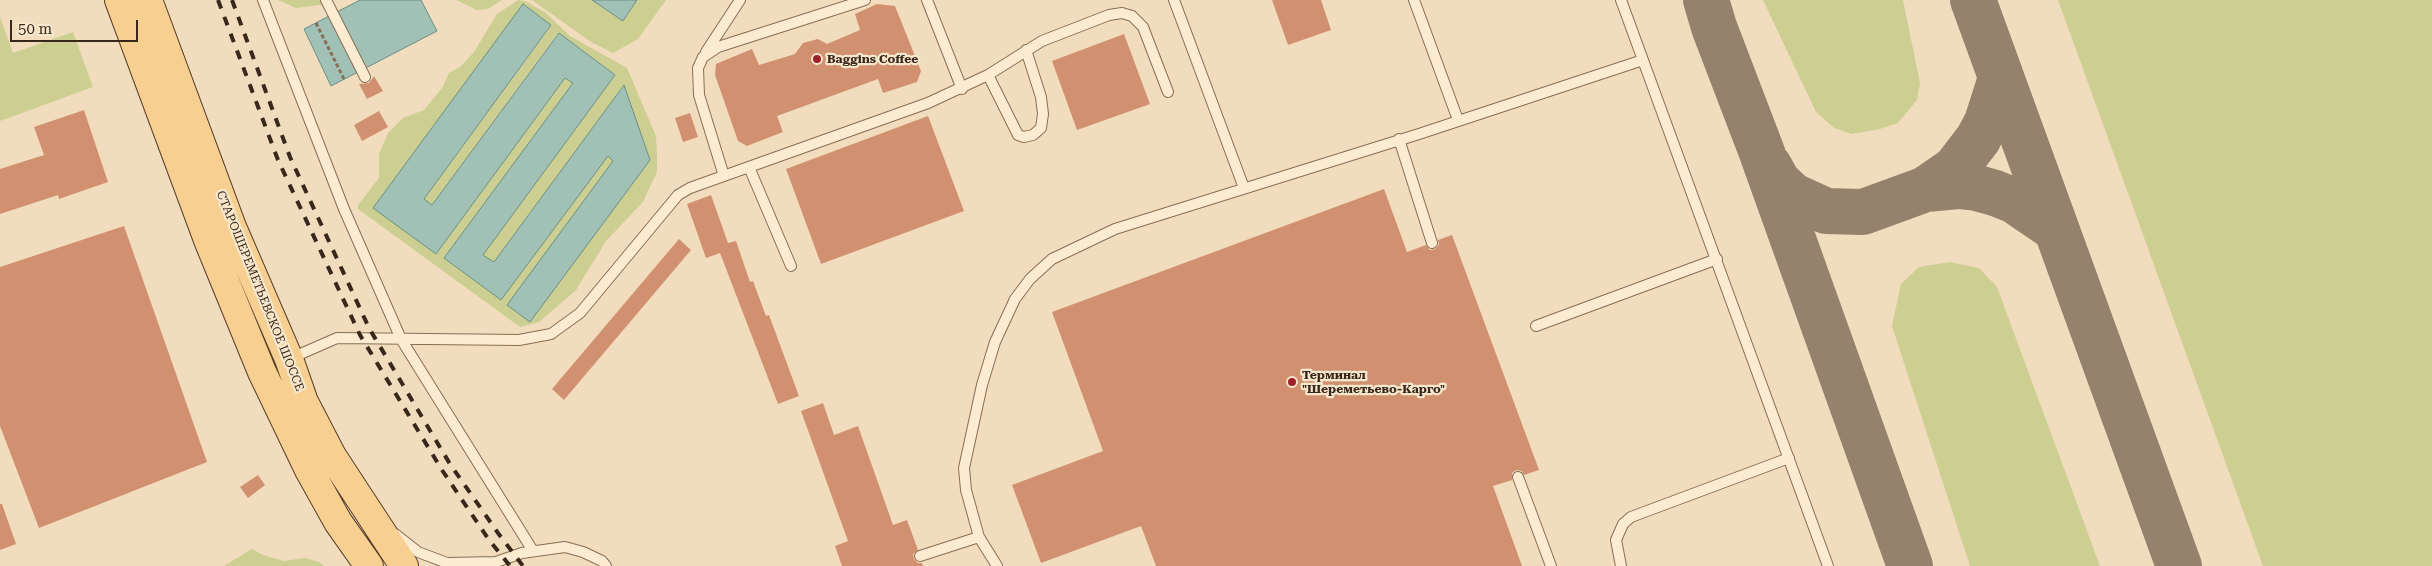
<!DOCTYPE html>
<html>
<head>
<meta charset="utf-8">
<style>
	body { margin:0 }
	#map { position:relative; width:2432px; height:566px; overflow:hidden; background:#f1ddbd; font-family:"Roboto Serif",serif }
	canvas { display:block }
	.scale { position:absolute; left:10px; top:20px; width:128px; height:22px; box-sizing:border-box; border:2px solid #38271b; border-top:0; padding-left:6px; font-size:15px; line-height:18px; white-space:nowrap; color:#38271b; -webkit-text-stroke:4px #f7e8cd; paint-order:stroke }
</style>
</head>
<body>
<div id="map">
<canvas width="2432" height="566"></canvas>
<div class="scale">50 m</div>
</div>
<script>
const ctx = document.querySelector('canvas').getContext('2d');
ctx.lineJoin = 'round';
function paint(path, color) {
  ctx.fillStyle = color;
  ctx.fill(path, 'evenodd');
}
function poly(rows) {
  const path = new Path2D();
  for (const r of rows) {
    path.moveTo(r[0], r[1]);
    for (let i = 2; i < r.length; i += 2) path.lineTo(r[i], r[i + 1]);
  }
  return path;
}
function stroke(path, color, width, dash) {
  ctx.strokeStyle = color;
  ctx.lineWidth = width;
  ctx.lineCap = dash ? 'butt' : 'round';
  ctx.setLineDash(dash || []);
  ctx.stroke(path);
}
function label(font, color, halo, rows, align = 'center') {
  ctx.font = font + ' "Roboto Serif",serif';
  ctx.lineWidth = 4.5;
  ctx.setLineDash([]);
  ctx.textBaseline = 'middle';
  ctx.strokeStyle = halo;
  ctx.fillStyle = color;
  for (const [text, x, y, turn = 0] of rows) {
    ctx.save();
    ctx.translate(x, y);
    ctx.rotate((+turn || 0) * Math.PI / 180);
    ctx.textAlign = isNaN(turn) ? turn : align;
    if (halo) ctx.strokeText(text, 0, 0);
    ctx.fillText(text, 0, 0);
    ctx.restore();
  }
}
paint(poly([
	[278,0,329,0,320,5,296,8],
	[456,0,502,0,488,9,477,10],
	[518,0,525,1,546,13,570,36,627,68,656,136,657,154,657,172,643,202,606,241,576,290,539,322,520,327,358,209,358,205,379,178,379,154,388,133,403,118,424,110,442,88,449,73,460,67,474,52,497,14],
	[523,5,551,26,424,199,432,205,558,33,615,75,483,254,494,262,623,86,650,160,614,161,607,156,501,300,444,258,573,84,565,78,436,254,374,208],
	[532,0,592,0,623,21,637,0,666,0,638,39,613,53,591,42],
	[1763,0,1903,0,1920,83,1917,100,1898,123,1880,129,1852,134,1834,128,1816,112],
	[2058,0,2432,0,2432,566,2263,566],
	[0,17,13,53,73,32,93,87,0,121],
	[1950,262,1979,268,1997,287,2100,566,1970,566,1892,326,1901,284,1919,267],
	[252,549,263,555,284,561,305,558,319,562,324,566,224,566]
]), '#cccf91');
const water = poly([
	[360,0,421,0,437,31,331,86,304,29,360,0],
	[592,0,637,0,623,21,592,0],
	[523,4,551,25,424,199,432,205,559,33,615,75,483,255,494,262,624,85,650,160,530,322,507,305,613,161,608,156,501,300,444,258,573,83,565,78,436,254,373,208,523,4]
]);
paint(water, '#a1c1b6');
stroke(water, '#689083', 1);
stroke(poly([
	[1706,0,1714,27,1761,150,1910,566],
	[1973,0,2179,566],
	[1769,166,1778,182,1793,196,1826,211,1863,212,1926,189,1955,169,1978,139,1987,122,2001,78],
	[1926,189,1958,186,1977,188,1995,193,2015,201,2056,229]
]), '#94826c', 46);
paint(poly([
	[1272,0,1321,0,1331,30,1288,45],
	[877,4,895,6,921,71,917,82,883,93,878,79,777,116,783,132,747,146,738,141,715,75,716,64,752,49,759,65,795,54,803,43,818,39,827,44,860,30,855,14],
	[1124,34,1150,104,1077,130,1052,61],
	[374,76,383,91,367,99,359,84,369,83],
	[84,110,108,182,59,199,58,195,0,214,0,169,44,155,34,127],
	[379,111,388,127,362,141,354,125],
	[690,113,698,137,683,142,675,118],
	[928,116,964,211,821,264,786,169],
	[1384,189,1407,252,1426,245,1430,250,1435,249,1439,245,1438,240,1452,235,1539,470,1524,475,1522,471,1516,470,1512,473,1512,480,1493,486,1522,566,1156,566,1141,526,1041,563,1012,485,1103,451,1052,312],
	[711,195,728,243,736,241,750,282,753,281,766,316,769,315,799,396,778,404,720,253,706,258,687,204],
	[124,226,207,462,39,528,0,426,0,267],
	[679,239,691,250,564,400,552,389],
	[823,403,834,435,858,426,893,525,907,520,918,550,913,554,914,559,918,563,922,563,923,566,842,566,835,546,848,541,801,411],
	[258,475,265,485,248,498,240,487],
	[0,504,2,504,16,544,0,550]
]), '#d19170');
const lane = poly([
	[263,0,344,209,401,339,533,551],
	[326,0,365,77],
	[927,0,962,89],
	[1174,0,1244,188],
	[1414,0,1458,120],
	[1621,0,1828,566],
	[706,52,740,0],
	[988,75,1018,135,1024,137,1033,135,1041,128,1043,114,1041,97,1026,50],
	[1399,139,1432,243],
	[749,167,791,266],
	[724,176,699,95,698,68,703,57,718,47,865,0],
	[1536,326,1717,259],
	[289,359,337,338,519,340,551,334,580,313,678,195,690,188,928,103,988,75,1042,41,1109,15,1122,13,1132,16,1143,27,1168,92],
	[1518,477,1551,566],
	[395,534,418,552,447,563,496,562,522,553,565,547,583,552,602,561,606,566],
	[979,537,966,490,964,468,982,385,995,342,1015,299,1030,279,1052,259,1115,229,1419,134,1643,60],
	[920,556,979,537,997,566],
	[1621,566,1616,540,1623,524,1631,517,1789,458]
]);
const primary = poly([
	[119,0,208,240,262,372,309,470,338,522,369,566],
	[148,0,232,227,289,359,304,402,332,456,404,566]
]);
stroke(lane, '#896d55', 12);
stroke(primary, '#573c2a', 30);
stroke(poly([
	[316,23,344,79]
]), '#896d55', 3, [4, 2.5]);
stroke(lane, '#fbebd0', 10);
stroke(primary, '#f7d091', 28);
stroke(poly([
	[218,0,278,160,360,335,442,470,489,540,510,566],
	[232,0,290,157,369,328,450,464,498,533,523,566]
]), '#38271b', 4, [9, 9]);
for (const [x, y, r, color] of [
	[817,59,5,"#9c212b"],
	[1292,382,5,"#9c212b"]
]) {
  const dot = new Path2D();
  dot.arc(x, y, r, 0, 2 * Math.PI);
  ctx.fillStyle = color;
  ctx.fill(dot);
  stroke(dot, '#f7e8cd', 2);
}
label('bold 12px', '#38271b', '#f7e8cd', [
	["Baggins Coffee",827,59],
	["Терминал",1302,375],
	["\"Шереметьево-Карго\"",1302,389]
], 'left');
label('12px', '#38271b', '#f7e8cd', [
	["СТАРОШЕРЕМЕТЬЕВСКОЕ ШОССЕ",260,291,68]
]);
</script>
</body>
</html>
